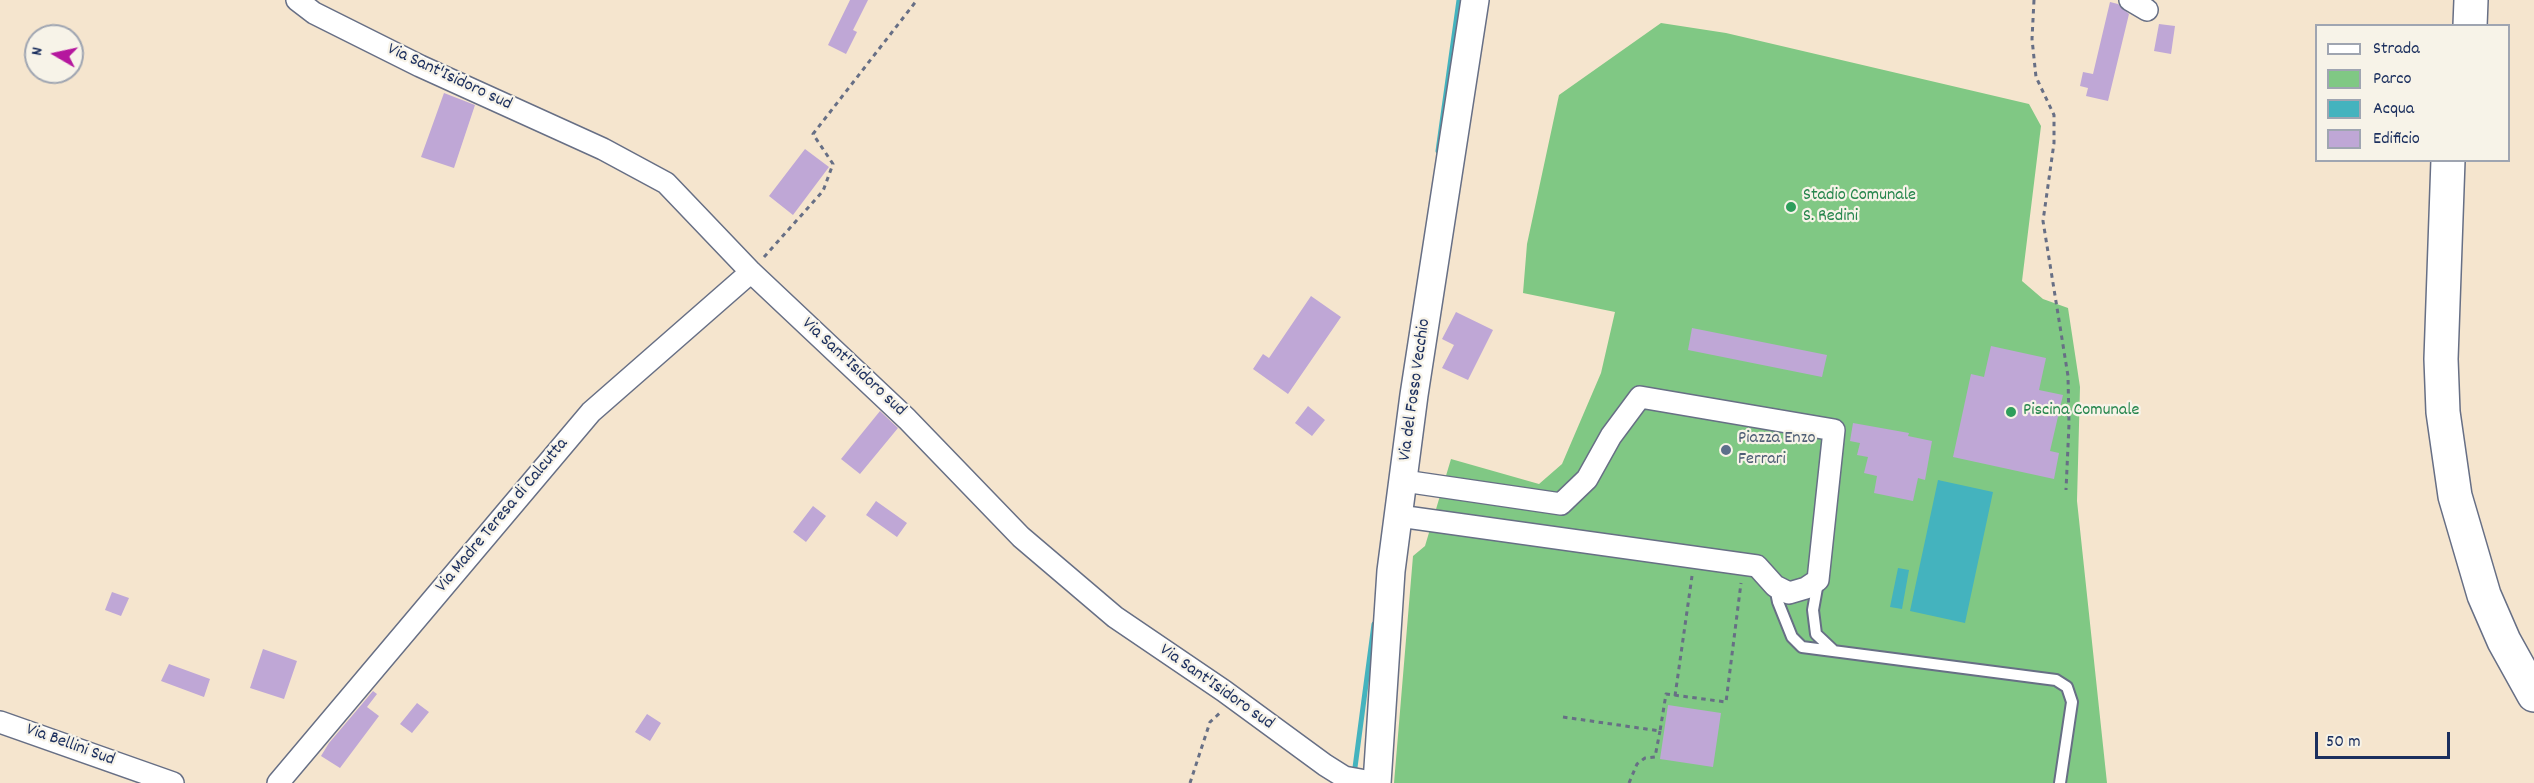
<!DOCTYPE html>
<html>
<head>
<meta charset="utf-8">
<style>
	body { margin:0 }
	#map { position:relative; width:2534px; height:783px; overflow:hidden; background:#f5e5ce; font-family:Dekko,sans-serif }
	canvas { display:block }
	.legend { position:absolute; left:2315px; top:24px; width:195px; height:138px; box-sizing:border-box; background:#f7f3e8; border:2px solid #9fa5b1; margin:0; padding:8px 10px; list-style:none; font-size:18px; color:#1b2f5e }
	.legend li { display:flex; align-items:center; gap:12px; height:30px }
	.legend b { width:30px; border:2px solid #9fa5b1 }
	.north { position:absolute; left:24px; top:24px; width:60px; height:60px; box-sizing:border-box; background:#f7f3e8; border:2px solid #9fa5b1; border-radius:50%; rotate:279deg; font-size:16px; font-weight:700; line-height:24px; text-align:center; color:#1b2f5e }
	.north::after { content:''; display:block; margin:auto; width:21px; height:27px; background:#b5179e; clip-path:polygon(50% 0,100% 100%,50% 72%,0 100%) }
	.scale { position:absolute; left:2315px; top:732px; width:135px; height:27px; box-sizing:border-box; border:3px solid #1b2f5e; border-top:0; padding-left:8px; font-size:18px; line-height:21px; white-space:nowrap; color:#1b2f5e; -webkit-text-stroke:4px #f7f3e8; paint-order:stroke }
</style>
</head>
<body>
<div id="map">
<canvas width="2534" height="783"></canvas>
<ul class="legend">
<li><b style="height:8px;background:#fff"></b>Strada</li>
<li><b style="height:16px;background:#80c884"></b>Parco</li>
<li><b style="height:16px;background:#44b3be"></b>Acqua</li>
<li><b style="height:16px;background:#bfa7d6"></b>Edificio</li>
</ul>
<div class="north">N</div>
<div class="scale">50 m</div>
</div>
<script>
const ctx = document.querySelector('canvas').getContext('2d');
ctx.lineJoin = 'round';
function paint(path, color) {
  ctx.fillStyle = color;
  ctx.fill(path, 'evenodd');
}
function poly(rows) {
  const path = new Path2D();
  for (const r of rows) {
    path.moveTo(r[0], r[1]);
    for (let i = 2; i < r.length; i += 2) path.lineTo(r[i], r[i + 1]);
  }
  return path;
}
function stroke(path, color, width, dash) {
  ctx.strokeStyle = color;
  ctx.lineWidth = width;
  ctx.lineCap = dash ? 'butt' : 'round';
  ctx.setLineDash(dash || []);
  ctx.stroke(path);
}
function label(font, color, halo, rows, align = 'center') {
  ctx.font = font + ' Dekko,sans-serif';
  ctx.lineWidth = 4.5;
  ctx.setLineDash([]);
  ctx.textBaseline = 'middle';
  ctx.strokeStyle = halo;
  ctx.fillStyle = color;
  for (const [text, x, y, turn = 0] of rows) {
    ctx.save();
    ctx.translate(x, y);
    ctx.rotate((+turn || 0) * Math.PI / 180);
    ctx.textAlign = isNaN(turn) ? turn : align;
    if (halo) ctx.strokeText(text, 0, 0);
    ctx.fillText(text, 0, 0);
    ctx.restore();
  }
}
paint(poly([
	[1661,23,1726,33,2029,104,2041,126,2022,281,2043,299,2068,308,2080,387,2077,501,2107,783,1394,783,1413,556,1425,546,1451,459,1539,484,1562,464,1601,373,1615,312,1523,293,1527,244,1559,95]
]), '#80c884');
paint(poly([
	[1938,480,1993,492,1965,623,1910,611],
	[1898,568,1909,570,1902,609,1890,607]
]), '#44b3be');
stroke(poly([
	[1438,151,1459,0],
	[1354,775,1374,624]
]), '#44b3be', 5);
paint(poly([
	[850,0,868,0,853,30,857,32,846,54,828,45],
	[2110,2,2118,4,2129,14,2108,101,2086,96,2088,88,2080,86,2083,72,2093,74],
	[2159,24,2175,26,2171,54,2154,51],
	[444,93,475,105,454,168,421,157],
	[805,149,829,167,793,215,769,196],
	[1311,296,1341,317,1288,394,1253,369,1263,354,1269,358],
	[1456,312,1493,330,1468,380,1442,368,1454,345,1442,339],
	[1692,328,1827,355,1822,377,1688,350],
	[1991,346,2046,358,2039,390,2063,395,2050,451,2059,453,2054,479,1953,457,1971,374,1984,377],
	[1308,406,1325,420,1312,436,1295,423],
	[880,411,898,428,860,474,841,459],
	[1853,423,1909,433,1908,436,1932,441,1925,480,1918,478,1913,501,1874,493,1877,476,1864,473,1868,457,1857,455,1860,443,1850,441],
	[876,501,907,523,897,537,866,515],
	[813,506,826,516,806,542,793,532],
	[112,592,129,598,121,616,105,610],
	[263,649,297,661,284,699,250,688],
	[169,664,210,679,204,697,161,681],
	[373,691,377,694,367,707,379,716,340,768,321,756,329,743],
	[417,703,429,712,412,733,400,724],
	[1668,705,1721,713,1713,767,1660,759],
	[647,714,661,723,650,741,635,732]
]), '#bfa7d6');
const service = poly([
	[1818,582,1813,610,1816,634,1834,651],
	[1775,587,1778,602,1792,637,1802,647,2056,680,2067,687,2072,702,2060,783]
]);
const minor = poly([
	[297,0,314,13,420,66,603,149,666,183,751,272,907,419,1021,537,1115,617,1224,691,1325,765,1344,777,1377,783],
	[2130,0,2147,10],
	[1399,516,1757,566,1775,586,1789,593,1806,588,1818,580,1834,430,1640,397,1611,436,1587,479,1561,504,1404,481],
	[0,722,173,783],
	[278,783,591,412,751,272]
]);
const tertiary = poly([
	[1377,783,1391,571,1414,395,1475,0]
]);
const trunk = poly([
	[2470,26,2471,0],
	[2448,160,2441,359,2443,412,2455,496,2484,595,2504,641,2534,695]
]);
stroke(service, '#676f85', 14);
stroke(minor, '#676f85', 24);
stroke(tertiary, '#676f85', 30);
stroke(trunk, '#676f85', 36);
stroke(poly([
	[2034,0,2032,39,2036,77,2054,115,2054,143,2043,221,2068,376,2069,424,2066,490],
	[764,257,823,191,833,164,813,134,917,0],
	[1675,696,1692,576],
	[1563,717,1660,731,1666,694,1726,702,1741,583],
	[1190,783,1210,722,1221,712],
	[1629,783,1637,764,1645,758,1655,757,1660,731]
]), '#676f85', 3, [4.5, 4.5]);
stroke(service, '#fff', 10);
stroke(minor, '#fff', 21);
stroke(tertiary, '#fff', 27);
stroke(trunk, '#fff', 33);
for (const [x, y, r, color] of [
	[1791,207,6,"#2e9e5b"],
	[2011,412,6,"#2e9e5b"],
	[1726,450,6,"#5c6f8a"]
]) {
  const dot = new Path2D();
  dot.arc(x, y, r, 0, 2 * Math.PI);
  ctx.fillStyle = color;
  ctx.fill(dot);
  stroke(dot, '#f7f3e8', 2);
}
label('18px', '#1b2f5e', '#f7f3e8', [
	["Via Sant'Isidoro sud",449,78,25],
	["Via Sant'Isidoro sud",853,368,43],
	["Via del Fosso Vecchio",1416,390,-82],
	["Via Madre Teresa di Calcutta",503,516,-50],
	["Via Sant'Isidoro sud",1216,688,35],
	["Via Bellini Sud",70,746,20]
]);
label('18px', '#27864d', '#f7f3e8', [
	["Stadio Comunale",1803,197],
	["S. Redini",1803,218],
	["Piscina Comunale",2023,412]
], 'left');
label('18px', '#4e5e75', '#f7f3e8', [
	["Piazza Enzo",1738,440],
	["Ferrari",1738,461]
], 'left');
</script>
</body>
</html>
